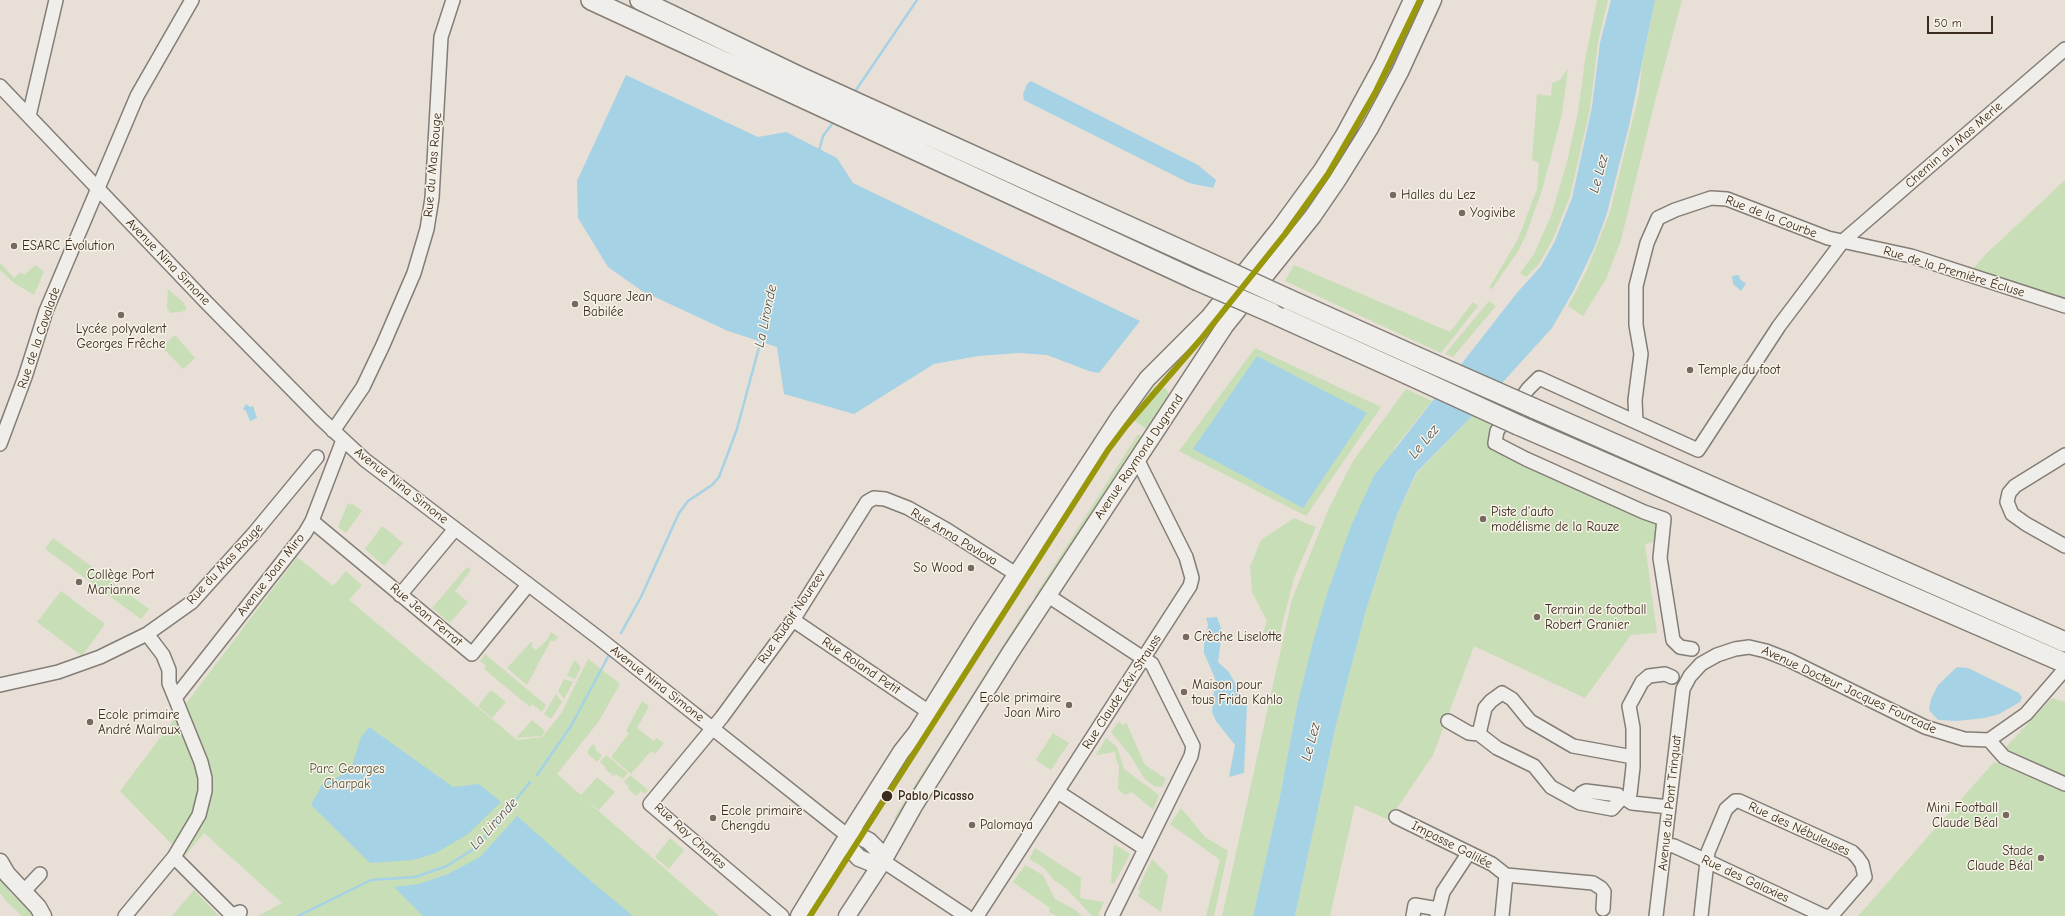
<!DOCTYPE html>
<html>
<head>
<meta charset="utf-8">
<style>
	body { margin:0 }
	#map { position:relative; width:2065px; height:916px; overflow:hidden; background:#e8dfd6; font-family:"Comic Neue",sans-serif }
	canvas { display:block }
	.scale { position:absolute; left:1927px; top:16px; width:66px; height:18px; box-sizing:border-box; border:2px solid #3b2a1e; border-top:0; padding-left:5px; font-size:12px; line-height:14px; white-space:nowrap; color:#3b2a1e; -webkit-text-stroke:3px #f7f3e8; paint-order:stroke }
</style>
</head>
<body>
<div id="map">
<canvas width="2065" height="916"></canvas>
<div class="scale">50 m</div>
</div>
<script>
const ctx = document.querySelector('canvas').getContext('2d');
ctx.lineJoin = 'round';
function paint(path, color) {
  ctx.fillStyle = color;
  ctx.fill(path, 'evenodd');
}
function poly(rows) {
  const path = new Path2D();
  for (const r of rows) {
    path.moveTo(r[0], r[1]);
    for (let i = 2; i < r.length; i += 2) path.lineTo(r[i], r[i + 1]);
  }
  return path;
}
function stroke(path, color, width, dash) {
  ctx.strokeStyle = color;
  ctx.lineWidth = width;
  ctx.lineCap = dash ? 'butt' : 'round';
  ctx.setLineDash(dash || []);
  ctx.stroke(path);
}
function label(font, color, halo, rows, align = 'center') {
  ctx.font = font + ' "Comic Neue",sans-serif';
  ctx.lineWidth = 3;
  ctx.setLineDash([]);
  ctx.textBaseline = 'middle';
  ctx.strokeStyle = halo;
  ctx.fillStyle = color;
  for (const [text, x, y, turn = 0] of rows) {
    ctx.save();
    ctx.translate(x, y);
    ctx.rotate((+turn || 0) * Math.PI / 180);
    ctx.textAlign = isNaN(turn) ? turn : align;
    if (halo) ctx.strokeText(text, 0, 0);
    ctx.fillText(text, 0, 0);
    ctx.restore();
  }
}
paint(poly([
	[1597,0,1608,0,1598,42,1590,109,1570,196,1553,239,1539,264,1526,277,1520,273,1534,254,1551,216,1567,162,1578,112,1585,60],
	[1655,0,1682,0,1656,97,1621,240,1606,279,1583,316,1568,306,1586,272,1610,212,1639,94,1642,65],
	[1568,68,1562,114,1543,187,1526,235,1518,251,1492,289,1489,288,1518,239,1537,189,1539,163,1532,160,1537,94,1551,96,1552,83,1560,80],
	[2065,180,2065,298,1971,271,1986,254],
	[0,263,14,278,21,272,24,275,35,265,44,271,34,295,14,283,0,270],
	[1294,265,1450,332,1473,302,1478,306,1441,353,1285,281],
	[168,289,183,302,187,309,181,312,170,313,167,308],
	[1489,301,1496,306,1453,357,1445,354],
	[175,335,195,358,183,369,162,347],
	[1255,348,1381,407,1306,516,1179,451],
	[1155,386,1165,388,1168,392,1169,399,1150,431,1127,416],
	[1406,389,1432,401,1395,447,1297,706,1279,801,1253,916,1222,916,1292,599,1329,508,1353,461],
	[1473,415,1493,425,1493,442,1659,522,1657,541,1645,544,1657,633,1631,635,1585,698,1474,646,1433,755,1389,820,1355,805,1330,916,1295,916,1336,725,1366,610,1396,517,1417,473],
	[1121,423,1128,428,1114,444,1035,566,1030,562],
	[1138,434,1145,439,1039,601,1034,597],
	[348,503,351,505,352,503,362,511,346,533,338,527],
	[1294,518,1316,527,1294,578,1278,641,1262,636,1267,621,1252,592,1250,567,1261,540],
	[382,526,403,543,384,566,365,549],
	[53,538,149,609,141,619,45,549],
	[297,557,333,586,346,571,362,585,349,600,517,740,542,737,561,714,588,659,620,684,599,721,557,774,581,795,597,777,615,792,599,810,586,800,719,916,258,916,282,903,204,833,184,857,120,791],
	[467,567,471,570,455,591,468,602,450,623,432,608],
	[1025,569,1030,573,927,735,922,732],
	[61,591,105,624,82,656,37,622],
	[1029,604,1035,608,946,747,941,744],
	[551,632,558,637,554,642,551,640,527,685,507,668,531,642,533,643,531,646,536,650,547,640],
	[485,654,546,705,542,712,532,704,530,707,484,669,486,666,480,661],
	[574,660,581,667,575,679,567,676],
	[564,679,573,682,564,699,558,691],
	[491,690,506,702,492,718,478,706],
	[556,694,562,702,551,719,544,714],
	[2052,698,2065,702,2065,778,2013,755,2006,747],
	[642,701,649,706,637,728,654,741,656,738,664,743,655,754,651,751,631,774,611,757,629,733,626,731],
	[532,720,545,731,542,736,516,738],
	[1119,721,1123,726,1126,722,1145,765,1166,779,1162,787,1154,786,1144,778,1130,755,1111,732],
	[1053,733,1069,743,1051,770,1036,760],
	[1106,738,1117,747,1124,769,1159,795,1153,810,1132,792,1125,795,1118,789,1119,764,1117,763,1115,752,1096,755],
	[917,739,923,743,881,809,875,807],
	[593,744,596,747,595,749,602,756,597,762,588,754,588,750],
	[936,751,941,755,900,824,894,818],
	[606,755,628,773,623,779,616,774,614,776,605,769,606,767,600,762],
	[1994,762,2065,792,2065,916,1858,916],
	[630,775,648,790,645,794,641,791,636,796,628,789,629,787,624,782],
	[1181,808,1205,837,1228,851,1214,916,1206,916,1220,860,1170,824],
	[670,838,684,850,669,869,655,857],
	[1114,844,1130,854,1114,884,1111,882],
	[1035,848,1081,878,1080,898,1104,902,1098,916,1092,916,1067,889,1055,881,1043,867,1029,859],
	[1152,859,1168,875,1161,912,1138,896,1140,890,1138,889],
	[1025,865,1043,875,1055,899,1077,911,1082,916,1057,916,1049,912,1050,908,1013,882],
	[829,876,835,883,825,899,820,894],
	[0,878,12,895,23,901,37,916,22,916,8,903,0,893],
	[194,890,219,916,172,916]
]), '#c8deb7');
paint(poly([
	[1611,0,1655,0,1629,126,1607,213,1595,246,1574,290,1552,328,1473,415,1416,473,1396,517,1366,610,1336,725,1295,916,1253,916,1279,801,1297,706,1313,642,1327,594,1351,526,1374,476,1516,294,1541,266,1555,241,1572,198,1592,107,1600,43],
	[626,75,758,137,786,132,837,158,853,183,1140,321,1099,373,1089,371,1047,355,1019,353,978,356,934,364,854,414,784,394,777,347,728,331,642,291,608,267,578,218,577,181],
	[1031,81,1198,165,1216,180,1213,188,1189,183,1024,100,1023,94,1027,84],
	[1739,275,1740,279,1746,284,1741,291,1733,284,1732,276],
	[1257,356,1367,413,1303,508,1193,449],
	[246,404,250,407,253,406,257,418,250,421,246,411,243,409],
	[1217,617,1222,631,1218,662,1229,672,1247,706,1244,773,1229,777,1235,745,1216,721,1212,712,1215,678,1204,653,1204,645,1208,625,1206,618],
	[1957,667,1968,668,2019,693,2022,697,2020,702,1999,714,1985,718,1957,721,1938,720,1929,710,1931,699,1938,685],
	[369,727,453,787,479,784,501,802,468,834,436,853,413,860,370,863,311,805,324,781,338,777,351,769,361,737],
	[517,816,586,877,633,916,423,916,394,887,419,884,448,874,480,857]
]), '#a6d2e5');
stroke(poly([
	[854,93,917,0],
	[819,151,823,136,835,120],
	[621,633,641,597,679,513,688,501,712,485,719,477,737,429,761,340],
	[537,775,571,726,610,653],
	[298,916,371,880,415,877,447,866,475,848,496,825,530,782]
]), '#a6d2e5', 2.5);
const minor = poly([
	[0,86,206,302,321,419,365,460,600,639,848,836],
	[29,116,56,0],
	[1636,422,1698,450,1779,326,1843,241,2065,49],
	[333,431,363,387,383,345,414,273,427,229,432,198,441,37,453,0],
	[0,444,25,377,46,311,137,96,192,0],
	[2065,455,2015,486,2009,493,2007,502,2012,514,2026,524,2065,546],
	[312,521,472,654,528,585],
	[400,595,455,529],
	[1047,595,1152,664,1193,746,1191,756,1112,916],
	[793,620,929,712],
	[1692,649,1680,647,1673,640,1660,558,1664,519,1644,512,1526,459,1495,443,1497,431,1528,389,1539,378,1636,422,1635,400,1641,354,1636,325,1636,286,1647,243,1658,218,1675,210,1711,198,1727,199,1828,238,1911,256,2065,306],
	[0,685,58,672,100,657,147,634,192,602,255,532,317,457],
	[175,698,305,533,312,521,343,440],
	[1448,721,1469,733,1479,734,1497,748,1534,766,1551,787,1580,803,1612,809,1621,799],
	[1479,734,1485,708,1491,701,1502,693,1512,699,1530,721,1573,746,1633,757],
	[1989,740,2026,714,2065,669],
	[1989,740,2004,757,2065,784],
	[1058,792,1144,848],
	[1626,799,1630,794,1633,767,1633,728,1629,706,1642,682,1649,676,1665,674,1672,677],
	[1576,800,1582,793,1586,791,1618,795,1621,799,1626,799,1632,803,1669,807],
	[1396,817,1492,864,1506,875],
	[1666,845,1674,846,1707,861,1824,916],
	[174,857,232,915,240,912],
	[883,861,966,916],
	[1506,875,1593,883,1601,888,1604,892,1603,909],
	[23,892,40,874],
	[125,916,174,857,199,815,205,791,205,778,201,762,169,683,169,670,163,655,147,634],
	[782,916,650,804,722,717,793,620,867,502,874,498,885,499,908,508,947,530,1016,574],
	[977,916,1190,586,1192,578,1186,557,1137,459],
	[1413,916,1415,905,1438,909],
	[1437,916,1443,892,1468,854],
	[1502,916,1506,875],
	[1656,916,1683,689,1690,676,1701,664,1717,655,1735,649,1749,647,1766,651,1789,660,1925,727,1964,739,1989,740],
	[1701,916,1708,852,1726,809,1735,801,1739,801,1852,852,1857,857,1862,864,1865,877,1832,915,1828,916]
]);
const major = poly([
	[851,832,869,841,885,857],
	[844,842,859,858,879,866],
	[0,862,7,874,38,907,43,916],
	[799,916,844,842,901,752,916,733,980,630,1120,416,1147,379,1209,317,1279,229,1322,170,1344,135,1383,63,1412,0],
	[847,916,883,861,914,806,1010,653,1225,326,1313,216,1337,181,1370,128,1400,72,1433,0]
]);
const highway = poly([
	[591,0,1196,280],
	[640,0,798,76,1203,260],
	[1288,299,1415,356],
	[1272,313,1407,374],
	[1533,408,2065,642],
	[1518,425,2065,663]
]);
stroke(minor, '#847d76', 16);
stroke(major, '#847d76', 19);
stroke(highway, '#847d76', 22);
stroke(minor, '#f0eeea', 13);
stroke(major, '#f0eeea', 16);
stroke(highway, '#f0eeea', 19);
const highwayBridge = poly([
	[1203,260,1288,299],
	[1196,280,1272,313],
	[1415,356,1533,408],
	[1407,374,1518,425]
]);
stroke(highwayBridge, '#847d76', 22, []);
stroke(highwayBridge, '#f0eeea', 19);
stroke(poly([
	[810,916,1108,450,1126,426,1201,339,1285,234,1328,174,1375,93,1420,0]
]), '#99980a', 6);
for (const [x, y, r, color] of [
	[1393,195,4,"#78695e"],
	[1462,213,4,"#78695e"],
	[14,246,4,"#78695e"],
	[575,304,4,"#78695e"],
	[121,315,4,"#78695e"],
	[1690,370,4,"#78695e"],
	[1483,519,4,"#78695e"],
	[971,568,4,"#78695e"],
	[79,582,4,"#78695e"],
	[1537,617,4,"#78695e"],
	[1186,637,4,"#78695e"],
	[1184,692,4,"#78695e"],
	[1069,705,4,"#78695e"],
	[90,722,4,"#78695e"],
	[887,796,6,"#3b2a1e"],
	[2006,815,4,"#78695e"],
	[713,818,4,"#78695e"],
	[972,825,4,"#78695e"],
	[2041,858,4,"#78695e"]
]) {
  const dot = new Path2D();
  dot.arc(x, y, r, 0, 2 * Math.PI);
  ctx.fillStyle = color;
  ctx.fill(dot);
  stroke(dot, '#f7f3e8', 1.5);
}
label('13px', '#3b2a1e', '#f7f3e8', [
	["Chemin du Mas Merle",1954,145,-41],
	["Rue du Mas Rouge",433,165,-85],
	["Rue de la Courbe",1771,217,21],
	["Avenue Nina Simone",168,262,46],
	["Rue de la Première Écluse",1954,272,17],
	["Rue de la Cavalade",39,338,-71],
	["Avenue Raymond Dugrand",1139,457,-56],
	["Avenue Nina Simone",401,486,38],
	["Rue Anna Pavlova",954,537,31],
	["Rue du Mas Rouge",225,564,-47],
	["Avenue Joan Miro",271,575,-52],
	["Rue Jean Ferrat",426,615,40],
	["Rue Rudolf Noureev",792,617,-56],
	["Rue Roland Petit",861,666,34],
	["Avenue Nina Simone",657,684,38],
	["Avenue Docteur Jacques Fourcade",1849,690,25],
	["Rue Claude Lévi-Strauss",1122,692,-57],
	["Avenue du Pont Trinquat",1670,803,-84],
	["Rue des Nébuleuses",1799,829,25],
	["Rue Ray Charles",690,836,42],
	["Impasse Galilée",1452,845,27],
	["Rue des Galaxies",1745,879,25]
]);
label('13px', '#3b2a1e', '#f7f3e8', [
	["Halles du Lez",1401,195],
	["Yogivibe",1470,213],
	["ESARC Évolution",22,246],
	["Square Jean",583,297],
	["Babilée",583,312],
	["Lycée polyvalent",121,329,"center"],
	["Georges Frêche",121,344,"center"],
	["Temple du foot",1698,370],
	["Piste d'auto",1491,512],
	["modélisme de la Rauze",1491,527],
	["So Wood",963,568,"right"],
	["Collège Port",87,575],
	["Marianne",87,590],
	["Terrain de football",1545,610],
	["Robert Granier",1545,625],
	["Crèche Liselotte",1194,637],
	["Maison pour",1192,685],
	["tous Frida Kahlo",1192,700],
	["Ecole primaire",1061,698,"right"],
	["Joan Miro",1061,713,"right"],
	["Ecole primaire",98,715],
	["André Malraux",98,730],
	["Mini Football",1998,808,"right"],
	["Claude Béal",1998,823,"right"],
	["Ecole primaire",721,811],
	["Chengdu",721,826],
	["Palomaya",980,825],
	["Stade",2033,851,"right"],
	["Claude Béal",2033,866,"right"]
], 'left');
label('13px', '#58573e', '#f7f3e8', [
	["Parc Georges",347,769],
	["Charpak",347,784]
]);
label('bold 13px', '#3b2a1e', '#f7f3e8', [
	["Pablo Picasso",898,796]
], 'left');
label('italic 14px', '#4f5352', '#f7f3e8', [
	["Le Lez",1599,174,-75],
	["La Lironde",766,316,-78],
	["Le Lez",1424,442,-50],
	["Le Lez",1311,742,-75],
	["La Lironde",494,824,-48]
]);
</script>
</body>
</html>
